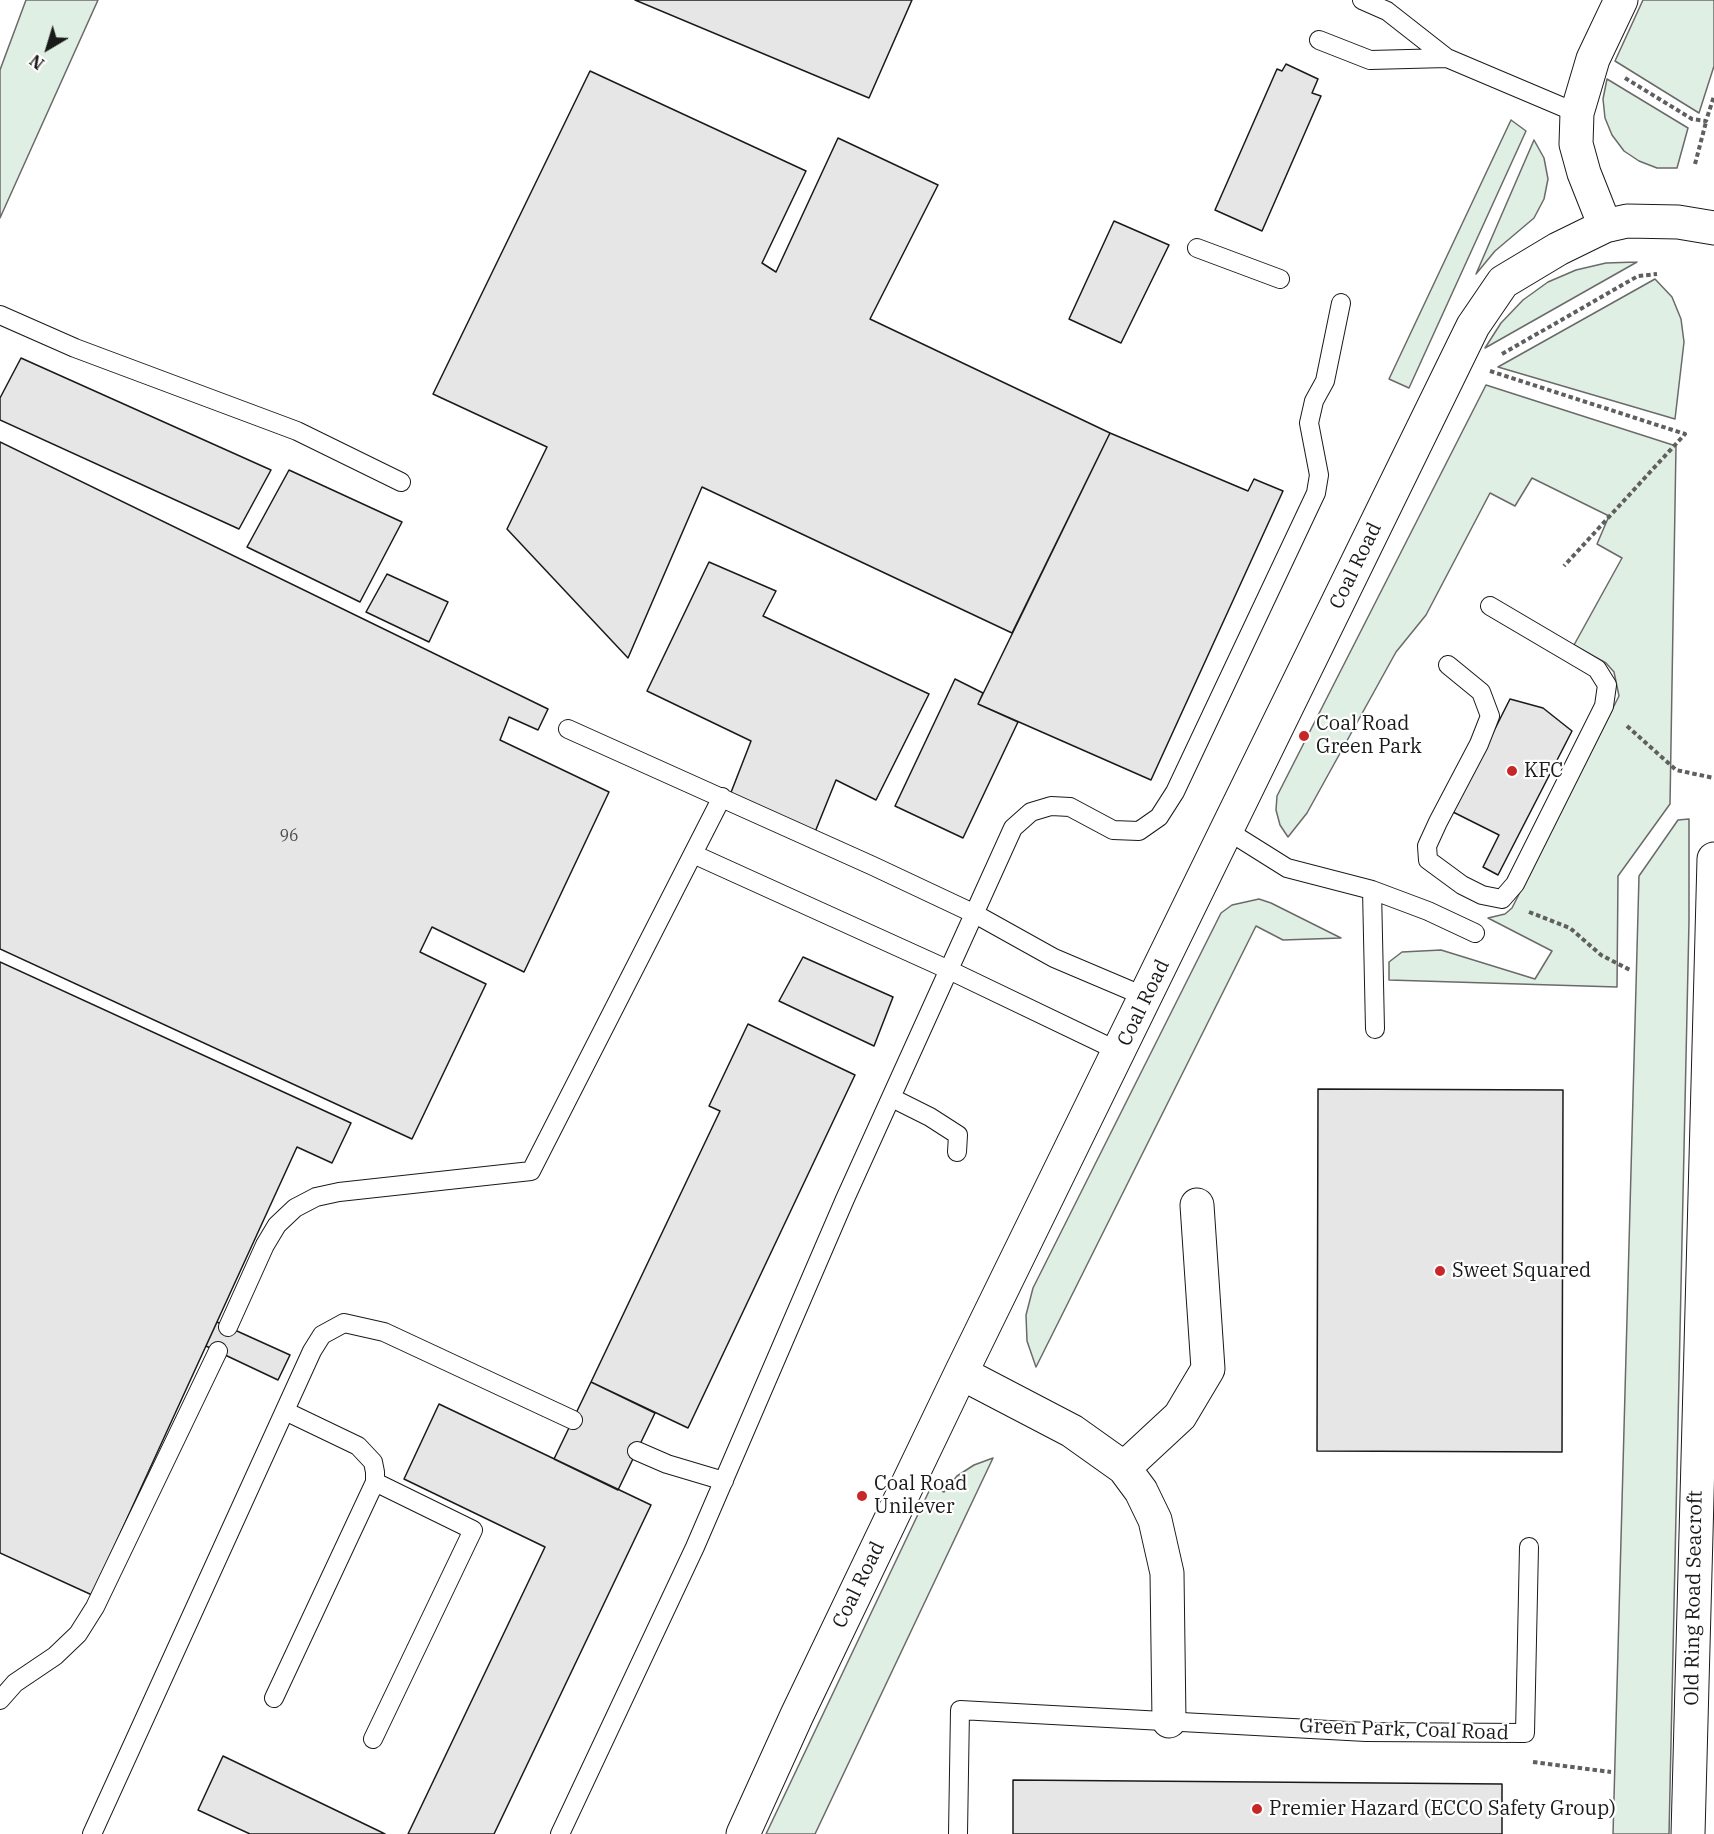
<!DOCTYPE html>
<html>
<head>
<meta charset="utf-8">
<style>
	body { margin:0 }
	#map { position:relative; width:1714px; height:1834px; overflow:hidden; background:#fff; font-family:"IBM Plex Serif",serif }
	canvas { display:block }
	.north { position:absolute; left:18px; top:18px; width:60px; height:60px; -webkit-text-stroke:4px #fff; paint-order:stroke; rotate:218deg; font-size:16px; font-weight:700; line-height:24px; text-align:center; color:#1a1a1a }
	.north::after { content:''; display:block; margin:auto; width:21px; height:27px; background:#1a1a1a; clip-path:polygon(50% 0,100% 100%,50% 72%,0 100%) }
</style>
</head>
<body>
<div id="map">
<canvas width="1714" height="1834"></canvas>
<div class="north">N</div>
</div>
<script>
const g = document.querySelector('canvas').getContext('2d');
g.lineJoin = 'round';
function fillPath(path, color) {
  g.fillStyle = color;
  g.fill(path, 'evenodd');
}
function toPath(rows) {
  const path = new Path2D();
  for (const r of rows) {
    path.moveTo(r[0], r[1]);
    for (let i = 2; i < r.length; i += 2) path.lineTo(r[i], r[i + 1]);
  }
  return path;
}
function strokePath(path, color, width, dash) {
  g.strokeStyle = color;
  g.lineWidth = width;
  g.lineCap = dash ? 'butt' : 'round';
  g.setLineDash(dash || []);
  g.stroke(path);
}
function write(font, color, halo, rows, align = 'center') {
  g.font = font + ' "IBM Plex Serif",serif';
  g.lineWidth = 4.5;
  g.setLineDash([]);
  g.textBaseline = 'middle';
  g.strokeStyle = halo;
  g.fillStyle = color;
  for (const [text, x, y, turn = 0] of rows) {
    g.save();
    g.translate(x, y);
    g.rotate((+turn || 0) * Math.PI / 180);
    g.textAlign = isNaN(turn) ? turn : align;
    if (halo) g.strokeText(text, 0, 0);
    g.fillText(text, 0, 0);
    g.restore();
  }
}
const green = toPath([
	[26,0,98,0,0,218,0,70,26,0],
	[1643,0,1714,0,1714,66,1699,113,1615,61,1643,0],
	[1607,79,1688,128,1677,168,1657,168,1639,161,1624,151,1612,135,1605,118,1603,99,1607,79],
	[1511,120,1526,131,1409,388,1389,379,1511,120],
	[1534,140,1544,158,1548,179,1544,199,1534,218,1495,251,1476,274,1534,140],
	[1637,262,1485,348,1501,323,1523,300,1548,282,1576,270,1606,263,1637,262],
	[1655,279,1672,297,1681,319,1684,342,1675,419,1498,367,1655,279],
	[1486,385,1676,446,1670,804,1618,876,1617,987,1389,980,1389,962,1402,952,1441,950,1535,979,1552,951,1488,918,1505,914,1512,908,1619,696,1614,672,1606,663,1574,645,1622,558,1597,544,1609,516,1532,478,1515,506,1490,493,1426,615,1396,652,1307,813,1288,837,1280,825,1276,810,1277,796,1486,385],
	[1689,819,1689,921,1669,1834,1613,1834,1639,876,1678,820,1689,819],
	[1259,899,1271,903,1341,938,1283,940,1256,926,1036,1367,1027,1341,1026,1315,1033,1288,1221,913,1232,905,1259,899],
	[993,1458,815,1834,766,1834,931,1487,944,1492,957,1476,974,1465,993,1458]
]);
const building = toPath([
	[635,0,912,0,869,98,635,0],
	[1286,64,1318,79,1312,93,1321,96,1262,231,1215,210,1277,69,1282,71,1286,64],
	[590,71,806,171,762,263,776,272,838,138,938,185,870,319,1110,433,1012,633,702,487,628,658,507,529,547,447,433,394,590,71],
	[1114,221,1169,245,1121,343,1069,319,1114,221],
	[21,358,271,470,239,529,0,420,0,398,21,358],
	[1110,433,1248,491,1254,479,1283,491,1151,780,978,704,1110,433],
	[0,442,548,709,538,730,509,717,500,740,609,792,524,972,432,927,420,952,486,984,412,1139,0,949,0,442],
	[289,470,402,522,360,602,247,547,289,470],
	[709,562,776,591,763,616,929,694,876,800,836,780,813,837,730,795,751,741,647,691,709,562],
	[387,574,448,602,429,642,366,612,387,574],
	[955,679,983,693,978,704,1018,722,963,838,895,806,955,679],
	[1510,699,1543,708,1572,731,1498,875,1483,867,1499,835,1453,812,1510,699],
	[803,957,893,997,874,1046,779,1001,803,957],
	[0,962,351,1123,332,1163,297,1147,92,1595,0,1553,0,962],
	[748,1024,855,1075,688,1428,591,1382,720,1111,709,1106,748,1024],
	[1318,1089,1563,1090,1562,1452,1317,1451,1318,1089],
	[217,1322,290,1355,278,1380,206,1346,217,1322],
	[591,1382,655,1413,618,1490,554,1459,591,1382],
	[439,1404,651,1505,494,1834,408,1834,545,1547,404,1479,439,1404],
	[223,1756,379,1831,385,1834,250,1834,198,1810,223,1756],
	[1013,1780,1502,1784,1502,1834,1013,1834,1013,1780]
]);
const path = toPath([
	[1625,78,1692,119,1706,121,1714,96],
	[1695,164,1706,122],
	[1502,354,1638,276,1657,274],
	[1490,371,1685,434,1564,566],
	[1627,726,1676,770,1714,778],
	[1529,912,1570,928,1601,955,1630,970],
	[1533,1762,1611,1772]
]);
const lane = toPath([
	[1362,0,1387,11,1447,58,1577,113],
	[1319,40,1370,60,1447,58],
	[1197,248,1280,279],
	[0,315,75,348,297,431,401,482],
	[1448,665,1481,692,1490,716,1479,744,1438,822,1427,846,1428,860,1462,885,1482,895,1502,899,1515,884,1604,706,1607,685,1597,669,1490,606],
	[568,729,873,866,975,914,1054,958,1146,997],
	[1228,831,1287,868,1372,890,1428,911,1475,933],
	[693,854,949,970,1120,1052],
	[1372,890,1375,1029],
	[892,1098,930,1117,958,1135,957,1152],
	[228,1327,265,1245,277,1225,295,1208,316,1197,339,1192,531,1171,722,797],
	[637,1451,667,1464,724,1481],
	[274,1698,375,1482,375,1472,373,1462,358,1446,285,1411],
	[0,1700,15,1683,55,1656,78,1634,95,1607,218,1351],
	[373,1739,473,1530,375,1482],
	[92,1834,312,1351,322,1335,344,1323,384,1332,573,1420],
	[560,1834,695,1547,845,1199,1013,828,1031,812,1051,806,1070,807,1113,830,1139,831,1159,817,1175,792,1316,493,1319,475,1309,423,1314,401,1325,381,1341,303],
	[958,1834,960,1710,1366,1732,1525,1733,1529,1547]
]);
const street = toPath([
	[1605,226,1584,173,1576,144,1577,113,1593,59,1621,0],
	[961,1373,1072,1431,1124,1468,1141,1491,1155,1520,1167,1573,1169,1721],
	[1124,1468,1180,1416,1208,1369,1197,1205],
	[743,1834,797,1715,961,1373,1473,326,1503,282,1558,249,1605,226,1627,221,1678,222,1714,228]
]);
const secondary = toPath([
	[1688,1834,1714,859]
]);
const markers = [
	[1304,736,6,"#c62828"],
	[1512,771,6,"#c62828"],
	[1440,1271,6,"#c62828"],
	[862,1496,6,"#c62828"],
	[1257,1809,6,"#c62828"]
];
const numberNames = [
	["96",289,836]
];
const streetNames = [
	["Coal Road",1356,566,-64],
	["Coal Road",1144,1003,-64],
	["Coal Road",859,1585,-64],
	["Old Ring Road Seacroft",1694,1598,-89],
	["Green Park, Coal Road",1404,1730,2]
];
const poiNames = [
	["Coal Road",1316,724],
	["Green Park",1316,747],
	["KFC",1524,771],
	["Sweet Squared",1452,1271],
	["Coal Road",874,1484],
	["Unilever",874,1507],
	["Premier Hazard (ECCO Safety Group)",1269,1809]
];
fillPath(green, '#e0efe3');
strokePath(green, '#6a6a6a', 1.5);
fillPath(building, '#e6e6e6');
strokePath(building, '#1a1a1a', 1.5);
strokePath(lane, '#1a1a1a', 20);
strokePath(street, '#1a1a1a', 35);
strokePath(secondary, '#1a1a1a', 35);
strokePath(path, '#5f5f5f', 4, [4.5, 3]);
strokePath(lane, '#fff', 18);
strokePath(street, '#fff', 33);
strokePath(secondary, '#fff', 33);
for (const [x, y, r, color] of markers) {
  const dot = new Path2D();
  dot.arc(x, y, r, 0, 2 * Math.PI);
  g.fillStyle = color;
  g.fill(dot);
  strokePath(dot, '#fff', 2);
}
write('16px', '#4d4d4d', null, numberNames);
write('20px', '#1a1a1a', '#fff', streetNames);
write('20px', '#1a1a1a', '#fff', poiNames, 'left');
</script>
</body>
</html>
